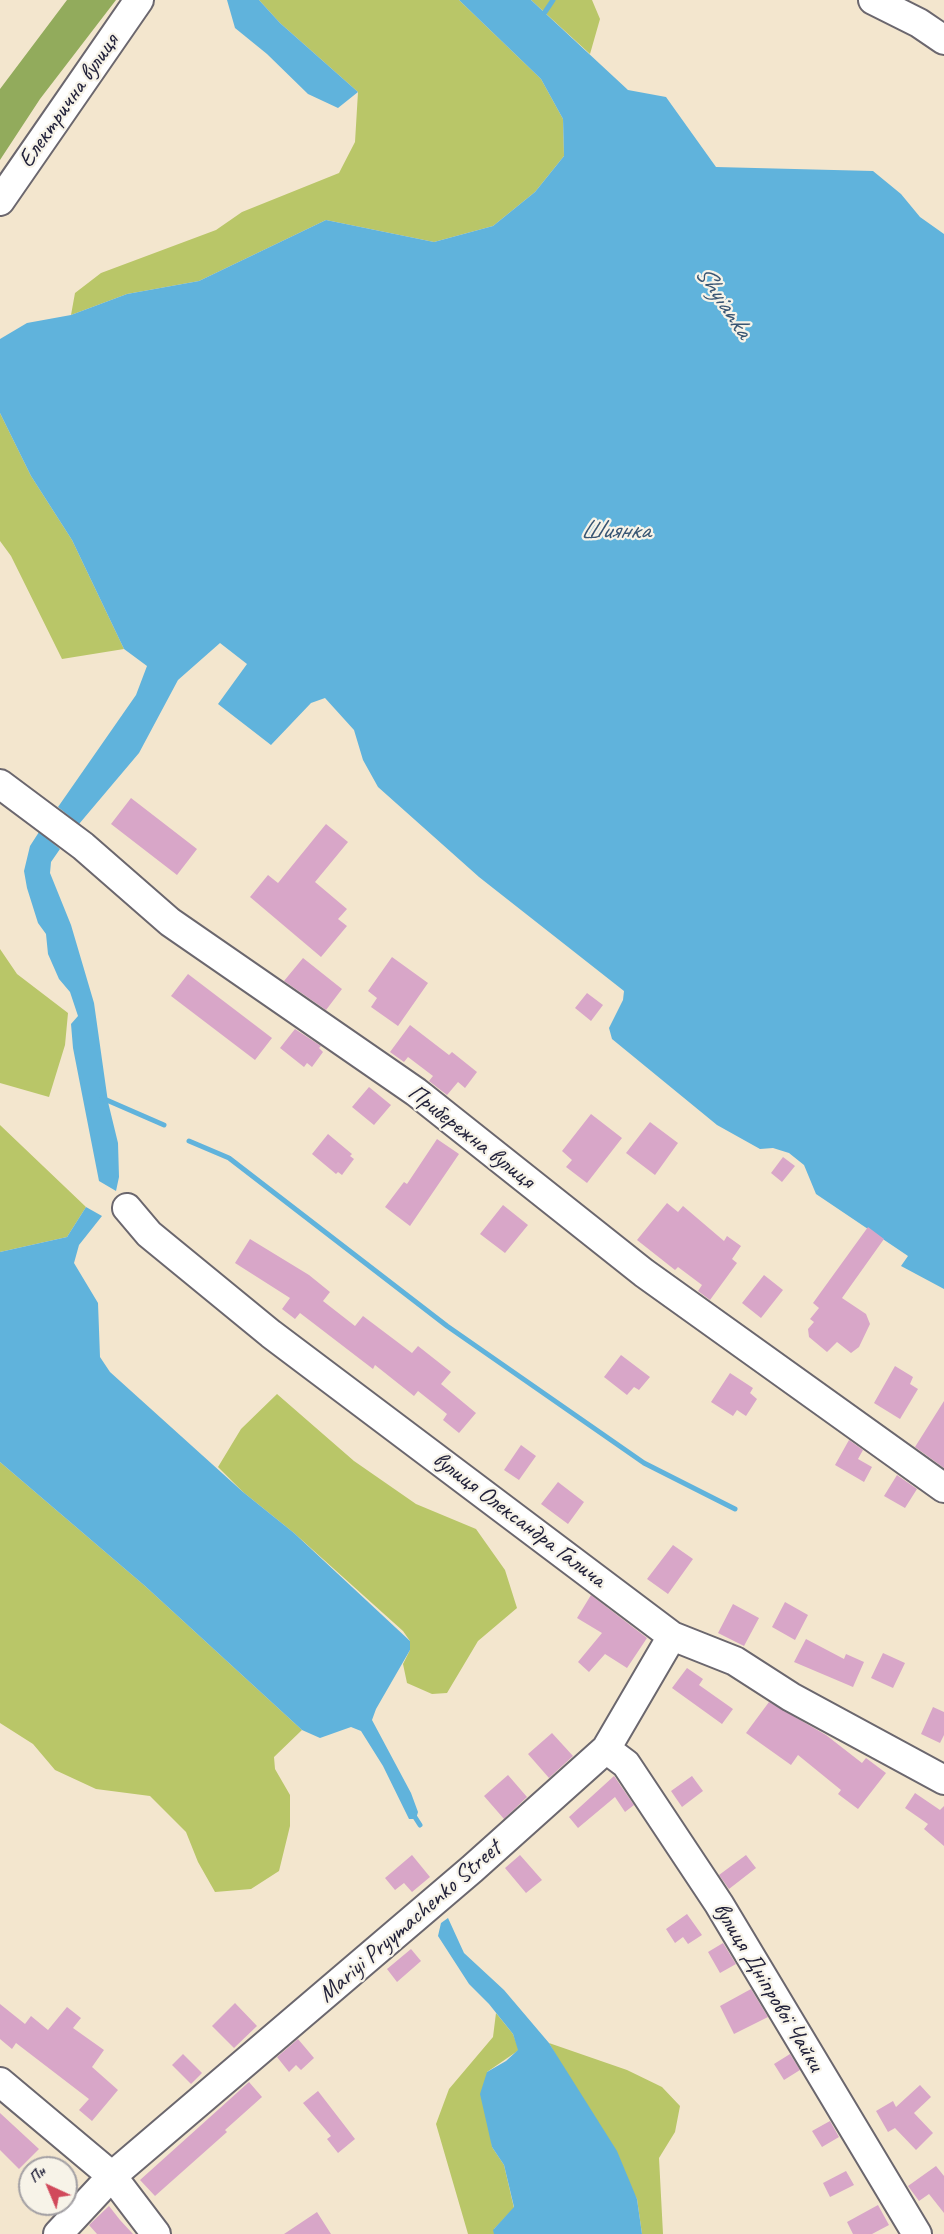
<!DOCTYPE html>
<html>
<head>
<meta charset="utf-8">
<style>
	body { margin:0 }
	#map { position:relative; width:944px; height:2234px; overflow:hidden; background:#f3e6ce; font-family:Caveat,sans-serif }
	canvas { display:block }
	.north { position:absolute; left:18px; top:2156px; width:60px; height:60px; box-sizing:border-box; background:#f7f3e8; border:2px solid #a29fa3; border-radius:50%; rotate:316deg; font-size:16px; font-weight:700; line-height:24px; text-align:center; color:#22223b }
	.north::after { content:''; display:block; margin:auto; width:21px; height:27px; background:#d1495b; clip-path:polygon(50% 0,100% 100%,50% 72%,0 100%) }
</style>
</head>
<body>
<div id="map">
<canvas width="944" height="2234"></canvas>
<div class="north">Пн</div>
</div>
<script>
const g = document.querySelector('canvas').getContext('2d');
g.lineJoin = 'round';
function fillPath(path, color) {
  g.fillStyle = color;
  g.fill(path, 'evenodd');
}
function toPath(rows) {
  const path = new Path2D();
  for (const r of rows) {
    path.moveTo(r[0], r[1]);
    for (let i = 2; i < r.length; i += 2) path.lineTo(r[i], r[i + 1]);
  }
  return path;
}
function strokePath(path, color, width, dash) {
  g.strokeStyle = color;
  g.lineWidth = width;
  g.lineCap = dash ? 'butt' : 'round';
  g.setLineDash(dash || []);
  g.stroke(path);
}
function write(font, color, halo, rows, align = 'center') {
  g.font = font + ' Caveat,sans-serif';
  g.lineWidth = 4.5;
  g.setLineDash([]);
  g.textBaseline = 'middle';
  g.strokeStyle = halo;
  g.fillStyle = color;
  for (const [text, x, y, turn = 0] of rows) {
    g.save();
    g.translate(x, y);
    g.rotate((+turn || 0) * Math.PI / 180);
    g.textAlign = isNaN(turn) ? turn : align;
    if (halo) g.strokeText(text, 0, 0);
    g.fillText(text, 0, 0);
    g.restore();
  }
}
const green = toPath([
	[259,0,459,0,541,79,563,119,564,156,535,192,493,226,434,242,326,220,199,281,127,294,71,315,75,293,101,273,216,230,242,212,339,173,355,142,358,92,280,23],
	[531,0,592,0,600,19,590,54],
	[0,413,31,476,72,540,124,649,62,659,11,556,0,541],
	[0,949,17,974,68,1013,65,1045,49,1097,0,1083],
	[0,1125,86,1207,67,1237,0,1252],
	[277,1394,354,1461,416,1504,476,1529,505,1570,517,1608,478,1641,447,1693,432,1694,407,1683,403,1664,410,1650,410,1641,403,1631,294,1533,243,1492,218,1467,241,1429],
	[0,1462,145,1586,302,1730,274,1757,275,1769,290,1795,290,1826,279,1871,251,1889,215,1892,198,1862,186,1832,150,1796,96,1789,55,1770,33,1744,0,1723],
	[496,2013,513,2034,519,2050,487,2072,492,2147,504,2165,514,2208,494,2229,494,2234,468,2234,436,2124,449,2089,493,2037],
	[549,2043,627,2070,662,2087,680,2106,675,2132,659,2158,663,2234,642,2234,637,2199]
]);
const forest = toPath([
	[67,0,116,0,40,99,0,160,0,89]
]);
const water = toPath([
	[227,0,259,0,280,23,358,92,338,108,308,94,267,54,235,28],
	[459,0,531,0,628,90,666,97,716,167,873,171,901,194,920,217,944,234,944,1289,901,1266,908,1256,816,1194,804,1165,789,1153,773,1148,760,1149,717,1125,612,1039,609,1028,623,1000,624,991,479,877,378,787,363,760,354,730,325,698,311,703,271,745,218,704,247,664,220,643,178,680,139,753,79,824,58,807,136,695,147,666,124,649,72,540,31,476,0,413,0,339,27,323,71,315,127,294,199,281,326,220,434,242,493,226,535,192,564,156,563,119,541,79],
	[39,832,60,849,51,862,50,873,71,925,94,1003,108,1102,118,1143,119,1177,116,1191,99,1181,73,1048,71,1024,78,1016,70,992,59,979,48,954,46,934,38,923,27,888,24,871,30,846],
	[86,1207,102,1216,79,1245,74,1263,98,1303,100,1357,110,1372,243,1492,294,1533,410,1641,410,1650,376,1709,372,1720,411,1793,418,1812,416,1819,409,1819,383,1766,361,1731,351,1727,320,1738,302,1730,145,1586,0,1462,0,1252,67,1237],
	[448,1918,464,1953,504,1990,549,2043,617,2151,637,2199,642,2234,494,2234,493,2230,514,2207,504,2165,492,2147,480,2094,487,2072,506,2061,518,2050,513,2034,489,2004,469,1984,438,1936,441,1923]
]);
const stream = toPath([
	[545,12,553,0],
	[102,1098,164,1125],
	[189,1141,229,1158,447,1326,644,1463,735,1509],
	[413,1814,420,1825]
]);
const building = toPath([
	[131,798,197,849,177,875,111,824],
	[326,824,348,842,315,882,347,909,338,919,347,926,321,957,250,897,268,875,278,883],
	[392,957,428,983,398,1026,371,1007,377,998,368,991],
	[303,958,342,989,326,1010,284,981],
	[188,974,272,1038,255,1060,171,996],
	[587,993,603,1005,591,1021,575,1008],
	[410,1025,449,1055,452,1052,477,1072,465,1088,458,1082,447,1095,429,1081,433,1076,408,1057,404,1062,390,1052],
	[295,1029,321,1046,319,1048,323,1052,312,1067,307,1063,304,1067,280,1048],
	[369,1087,391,1105,374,1125,352,1107],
	[591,1114,622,1138,587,1183,566,1167,572,1160,562,1151],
	[650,1122,678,1143,655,1175,626,1153],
	[328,1134,352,1154,350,1156,354,1159,342,1175,338,1172,336,1174,312,1154],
	[437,1139,459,1154,410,1226,385,1207,404,1182,407,1184],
	[783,1157,795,1166,782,1182,771,1173],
	[667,1203,678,1212,683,1206,724,1241,727,1236,741,1246,732,1259,737,1263,710,1300,698,1291,702,1285,678,1267,675,1270,637,1240],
	[503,1205,528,1225,505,1253,480,1234],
	[868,1227,884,1239,842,1298,866,1314,870,1324,859,1347,851,1353,837,1342,827,1352,809,1337,808,1329,814,1322,810,1319,819,1308,813,1303],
	[250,1239,309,1275,330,1292,323,1301,355,1326,363,1316,412,1353,418,1346,451,1372,441,1384,476,1413,459,1433,443,1420,447,1414,418,1391,414,1396,375,1365,373,1369,300,1313,295,1319,282,1309,290,1298,235,1263],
	[764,1275,783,1290,761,1318,742,1303],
	[621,1355,650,1377,639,1390,634,1387,627,1395,604,1377],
	[895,1366,913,1377,910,1384,918,1389,900,1419,874,1403],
	[730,1373,753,1388,750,1393,757,1399,746,1416,737,1410,733,1416,711,1402],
	[944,1401,944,1468,915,1447],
	[849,1440,863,1450,858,1459,872,1467,864,1482,835,1465],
	[521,1445,536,1456,519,1480,504,1470],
	[897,1475,917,1489,905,1508,884,1496],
	[558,1482,584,1502,568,1524,541,1504],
	[673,1545,693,1559,668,1594,647,1579],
	[591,1595,647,1638,627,1668,605,1654,589,1672,578,1662,602,1633,577,1618],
	[785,1602,808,1615,795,1640,772,1627],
	[733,1604,759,1618,744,1646,718,1633],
	[806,1639,844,1659,846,1654,864,1662,853,1687,794,1662],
	[883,1653,905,1663,893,1688,871,1678],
	[687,1668,703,1679,699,1685,733,1709,722,1724,672,1688],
	[769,1702,826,1735,862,1763,866,1758,886,1773,858,1809,838,1794,841,1790,798,1755,791,1765,746,1733],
	[933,1707,944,1712,944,1735,940,1743,921,1734],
	[552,1733,573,1756,549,1778,528,1754],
	[508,1775,527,1797,504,1819,484,1796],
	[614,1776,634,1805,625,1812,615,1797,578,1828,569,1817],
	[692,1776,703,1791,682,1807,671,1791],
	[915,1793,940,1810,944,1806,944,1846,924,1829,928,1824,905,1808],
	[412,1855,430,1877,412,1892,404,1883,395,1890,385,1878],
	[520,1855,542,1880,526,1893,505,1868],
	[746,1855,756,1868,729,1889,719,1875],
	[687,1914,702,1935,688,1944,683,1937,675,1943,666,1929],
	[723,1943,736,1964,720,1973,708,1952],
	[411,1949,421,1961,397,1982,387,1969],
	[751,1989,768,2017,734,2034,720,2006],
	[235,2003,257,2026,234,2048,212,2026],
	[0,2004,25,2024,31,2016,48,2030,67,2007,81,2018,73,2028,104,2050,92,2067,118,2090,92,2121,79,2110,89,2099,16,2043,12,2049,0,2039],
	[298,2039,314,2058,301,2070,296,2065,289,2072,277,2057],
	[183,2054,202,2073,191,2084,172,2065],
	[790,2054,800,2070,784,2080,774,2064],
	[249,2082,262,2097,225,2130,227,2132,155,2196,140,2180],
	[920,2085,931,2097,914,2113,933,2133,916,2150,895,2128,888,2132,876,2111,893,2101,896,2107],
	[318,2091,355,2139,338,2153,327,2139,331,2136,303,2103],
	[0,2113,39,2149,19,2169,0,2150],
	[830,2121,839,2137,822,2147,812,2131],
	[936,2166,944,2176,944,2213,929,2194,919,2201,908,2186],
	[846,2171,854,2185,830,2197,823,2183],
	[878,2205,889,2225,872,2234,853,2234,847,2222],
	[109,2206,120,2220,133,2234,97,2234,89,2225],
	[317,2212,331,2234,284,2234]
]);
const minor = toPath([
	[873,0,919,23,944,40],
	[0,201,139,0],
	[0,784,83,846,170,922,416,1092,644,1273,944,1488],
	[127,1208,149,1234,271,1334,672,1636,735,1661,791,1697,944,1780],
	[606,1749,626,1764,719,1904,917,2234],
	[0,2082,112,2176,156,2234],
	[58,2234,112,2176,472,1869,606,1749,672,1636]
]);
const streetNames = [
	["Електрична вулиця",69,101,-55],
	["Прибережна вулиця",471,1137,38],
	["вулиця Олександра Галича",519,1520,37],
	["Mariyi Pryymachenko Street",410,1922,-41],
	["вулиця Дніпрової Чайки",768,1987,59]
];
const waterNames = [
	["Shyianka",723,302,56],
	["Шиянка",615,531]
];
fillPath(green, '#b9c668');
fillPath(forest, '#92ab5c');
fillPath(water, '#60b3dc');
strokePath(stream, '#60b3dc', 5);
fillPath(building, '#d8a6c8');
strokePath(minor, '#6b676e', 32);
strokePath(minor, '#fff', 28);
write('24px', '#22223b', '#f7f3e8', streetNames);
write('italic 26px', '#385573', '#f7f3e8', waterNames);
</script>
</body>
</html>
